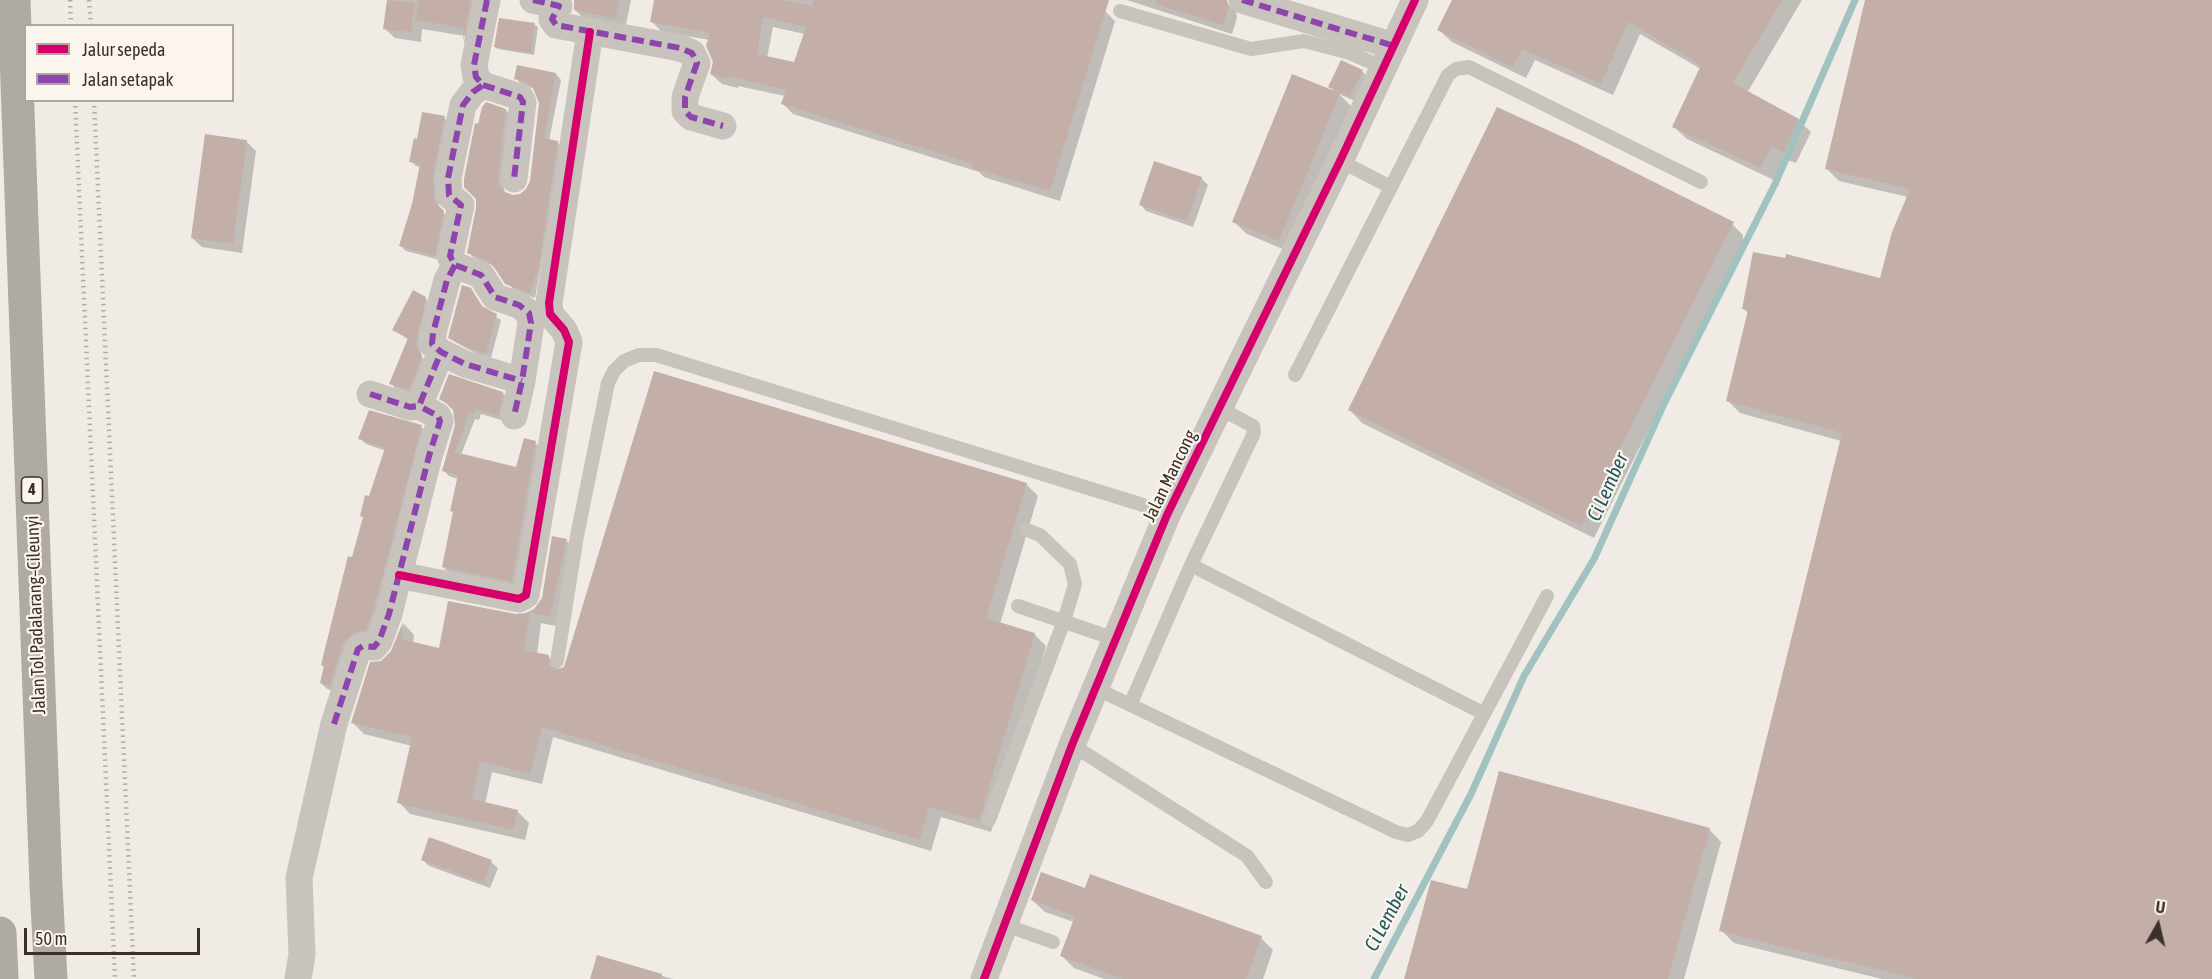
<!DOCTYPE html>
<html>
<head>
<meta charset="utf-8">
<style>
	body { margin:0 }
	#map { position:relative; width:2212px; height:979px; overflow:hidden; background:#f0ebe5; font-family:"Asap Condensed",sans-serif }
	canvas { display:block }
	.legend { position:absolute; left:24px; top:24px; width:210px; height:78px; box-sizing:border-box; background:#fbf5ee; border:2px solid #aea6a0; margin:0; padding:8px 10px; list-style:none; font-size:18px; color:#3b302b }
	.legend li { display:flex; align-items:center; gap:12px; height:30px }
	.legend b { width:30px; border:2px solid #aea6a0 }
	.north { position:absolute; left:2128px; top:895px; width:60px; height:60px; -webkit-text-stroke:4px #fbf5ee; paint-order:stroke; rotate:8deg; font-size:16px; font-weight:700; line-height:24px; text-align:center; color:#3b302b }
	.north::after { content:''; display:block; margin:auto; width:21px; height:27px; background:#3b302b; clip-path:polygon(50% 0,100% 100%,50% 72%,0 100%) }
	.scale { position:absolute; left:24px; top:928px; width:176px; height:27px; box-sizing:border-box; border:3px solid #3b302b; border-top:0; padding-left:8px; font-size:18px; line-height:21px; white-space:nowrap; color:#3b302b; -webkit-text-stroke:4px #fbf5ee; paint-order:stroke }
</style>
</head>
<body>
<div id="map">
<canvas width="2212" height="979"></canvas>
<ul class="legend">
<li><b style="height:8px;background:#d6006c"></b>Jalur sepeda</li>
<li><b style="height:8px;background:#8e44ad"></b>Jalan setapak</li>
</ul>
<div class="north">U</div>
<div class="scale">50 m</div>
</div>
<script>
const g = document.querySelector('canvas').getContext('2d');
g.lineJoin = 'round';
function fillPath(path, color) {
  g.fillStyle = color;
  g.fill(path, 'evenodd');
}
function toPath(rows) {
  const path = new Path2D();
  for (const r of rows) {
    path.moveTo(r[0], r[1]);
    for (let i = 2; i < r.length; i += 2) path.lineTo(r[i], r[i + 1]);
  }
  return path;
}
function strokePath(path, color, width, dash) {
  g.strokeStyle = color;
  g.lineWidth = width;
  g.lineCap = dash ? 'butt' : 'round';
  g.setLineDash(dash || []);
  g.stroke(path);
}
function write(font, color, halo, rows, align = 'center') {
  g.font = font + ' "Asap Condensed",sans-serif';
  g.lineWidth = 4.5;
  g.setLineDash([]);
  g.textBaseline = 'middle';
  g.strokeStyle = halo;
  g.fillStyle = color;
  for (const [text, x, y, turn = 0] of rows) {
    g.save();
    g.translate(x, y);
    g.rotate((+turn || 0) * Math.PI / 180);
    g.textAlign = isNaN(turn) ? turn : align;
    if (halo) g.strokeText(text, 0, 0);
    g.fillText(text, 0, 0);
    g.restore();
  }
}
const shadow = toPath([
	[390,0,485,0,472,50,464,42,465,36,422,29,421,42,395,38,384,28],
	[575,0,631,0,625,29,586,20,575,10],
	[656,0,1071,0,1105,11,1115,21,1060,201,984,177,979,172,793,114,783,104,785,96,738,86,738,88,722,84,711,74,714,61,710,40,662,32,652,22],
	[773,27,805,34,795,64,767,58],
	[1127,0,1222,0,1236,11,1237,18,1232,34],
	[1454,0,1802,0,1747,93,1798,120,1811,132,1796,163,1784,159,1774,180,1687,139,1674,127,1701,69,1640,34,1613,95,1535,60,1526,78,1452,42,1439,30],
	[1866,0,2212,0,2212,979,1882,979,1734,943,1721,930,1841,441,1740,413,1727,400,1749,314,1743,308,1881,280,1908,197,1839,181,1826,168],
	[535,25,538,27,534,55,498,49,495,47],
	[1362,71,1368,77,1357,102,1339,94,1352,107,1292,253,1247,234,1234,222,1337,94,1330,86],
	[556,74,561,80,549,141,557,142,562,148,535,298,513,289,494,266,474,258,468,252,478,208,480,125,506,110,511,116,503,184,505,193,513,196,520,195,527,190,531,182,540,103,535,89,521,84,516,78],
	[444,118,449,123,437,181,439,208,448,218,440,260,406,251,401,246,413,204,421,167,416,166,411,161],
	[247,142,256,151,242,253,202,247,192,238],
	[1201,178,1208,185,1193,227,1146,211,1140,204],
	[1730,222,1743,235,1743,242,1594,538,1362,423,1350,410],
	[470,289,484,309,501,320,491,358,477,354,455,342,450,337],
	[425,298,430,303,420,348,422,357,426,362,413,394,395,388,391,383,409,340,394,330],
	[503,393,509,399,505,421,481,414,479,420,475,419,461,455,517,469,535,443,542,449,518,587,449,573,443,567,454,513,451,510,458,479,449,476,443,470,457,425,454,409,441,398],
	[421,427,427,432,379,615,335,691,327,689,321,683,325,668,322,665,364,518,362,516,370,498,386,451,366,444,360,438],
	[1026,484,1038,496,1000,624,1034,634,1046,646,991,832,941,817,931,851,553,737,542,784,492,772,485,804,517,811,529,823,525,840,410,814,399,802,412,746,364,734,353,723,381,663,392,652,404,624,414,635,413,644,440,650,516,616,527,614,535,610,543,598,567,541,578,553,561,627,541,623,537,654,548,656,560,670],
	[1709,829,1721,842,1684,979,1406,979,1468,891],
	[422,859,491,862,498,868,490,888,429,866],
	[1032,900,1261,938,1273,950,1263,979,1104,979,1074,968,1062,956,1074,922,1045,912],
	[598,957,673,979,592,979]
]);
const stream = toPath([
	[1374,979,1471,794,1524,676,1594,559,1663,406,1775,184,1855,0]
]);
const building = toPath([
	[387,0,415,3,411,32,383,29],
	[419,0,471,0,463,42,464,28,415,20],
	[574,0,619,0,615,19,574,10],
	[654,0,782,0,812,6,814,0,1109,0,1050,191,972,168,973,164,781,104,786,90,728,76,728,79,710,74,713,62,706,46,710,33,650,22],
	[763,17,806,27,794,62,757,54],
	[1157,0,1227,0,1229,7,1223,25,1156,4],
	[1452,0,1782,0,1733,83,1799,119,1784,152,1771,147,1761,168,1672,127,1701,65,1628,22,1601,84,1522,49,1513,67,1437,30],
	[1865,0,2212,0,2212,979,1917,979,1719,931,1842,433,1726,401,1748,310,1742,309,1753,252,1785,258,1786,254,1880,278,1892,232,1910,189,1825,169],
	[499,18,535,23,531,53,494,47],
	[1341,60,1363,70,1350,97,1328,87],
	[517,65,556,73,544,138,558,141,539,266,530,293,505,284,494,267,487,261,467,253,476,208,476,199,464,187,464,179,475,123,478,124,482,107,486,102,506,109,498,177,500,186,505,192,513,195,520,194,526,189,530,181,539,103,533,88,525,82,514,79],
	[1292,74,1340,93,1279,241,1232,222],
	[1497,107,1576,143,1734,222,1581,526,1348,410],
	[422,112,445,116,433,175,435,202,444,211,435,256,399,246,412,204,420,164,409,162,414,138,417,139],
	[205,134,247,140,233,244,191,238],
	[1154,161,1202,177,1187,221,1139,205],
	[462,285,471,288,482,306,497,314,486,354,471,349,448,338],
	[413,290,426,297,416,343,418,350,422,356,409,390,389,384,408,338,392,330],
	[654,371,1027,483,986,618,1035,633,979,821,929,807,920,840,542,727,530,774,480,761,472,799,518,810,513,830,397,803,412,737,351,723,370,662,381,661,391,651,403,622,401,639,439,648,448,601,516,614,526,613,534,609,542,598,552,536,567,539,550,617,530,612,524,650,549,655,549,665,555,670,564,667],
	[449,374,503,392,499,416,475,409,473,415,469,414,455,452,516,467,524,438,536,441,512,582,442,567,453,512,450,511,458,475,442,471,455,425,453,410,446,403,439,399],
	[369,410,422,425,374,609,366,630,355,632,343,643,330,686,320,683,324,666,321,665,348,556,352,557,363,517,360,516,365,495,369,496,385,448,358,439],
	[1499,771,1710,828,1668,979,1404,979,1431,880,1467,889],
	[429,837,492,860,484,883,421,860],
	[1041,872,1085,888,1090,874,1262,936,1246,979,1123,979,1060,956,1075,916,1031,900],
	[597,955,662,974,661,979,590,979]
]);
const lane = toPath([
	[1120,11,1251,49,1304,41,1350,53,1384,68],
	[1391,187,1448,75,1456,69,1469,67,1701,182],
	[1295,375,1391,187,1340,161],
	[1191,565,1483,713],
	[1018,606,1115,639],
	[557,661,577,536,608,383,614,371,624,361,639,355,656,355,1140,504,1167,515],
	[1095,688,1396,832,1408,835,1418,831,1427,821,1547,596],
	[1130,705,1191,565,1254,433,1253,426,1219,408],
	[1072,745,1247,856,1266,882],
	[989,820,1064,621,1075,584,1070,564,1040,535,1027,530],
	[1005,925,1053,942]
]);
const street = toPath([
	[487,0,474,65,476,77,483,85,473,92,463,105,448,178,449,195,461,205,450,256,455,265,481,275,495,297,519,305,529,313,531,323,522,381,514,416],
	[533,0,559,6,552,19,556,25,680,48,692,53,697,63,685,97,685,111,691,117,723,126],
	[1242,0,1394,46],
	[483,85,520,97,523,102,514,179],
	[455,265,447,280,433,333,432,344,441,352,465,364,522,381],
	[370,394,410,407,419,406,441,352],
	[399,575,519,599,526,595,569,342,564,330,550,314,549,303,590,32],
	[298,979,302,954,299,878,334,724,358,649,363,646,374,647,379,641,389,614,429,456,440,421,438,416,419,406],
	[984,979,1072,745,1167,515,1340,161,1415,0]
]);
const highway = toPath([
	[14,0,46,886,51,979],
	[0,933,2,979]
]);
const rail = toPath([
	[70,0,71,26],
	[89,0,91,26],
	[75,100,115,979],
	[94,100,134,979]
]);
const quiet = toPath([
	[487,0,474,65,476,77,483,85,473,92,463,105,448,178,449,195,461,205,450,256,455,265,481,275,495,297,519,305,529,313,531,323,522,381,514,416],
	[533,0,559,6,552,19,556,25,680,48,692,53,697,63,685,97,685,111,691,117,723,126],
	[1242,0,1394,46],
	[483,85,520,97,523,102,514,179],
	[455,265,447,280,433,333,432,344,441,352,465,364,522,381],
	[370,394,410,407,419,406,441,352],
	[334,724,358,649,363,646,374,647,379,641,389,614,429,456,440,421,438,416,419,406]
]);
const cycleway = toPath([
	[399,575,519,599,526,595,569,342,564,330,550,314,549,303,590,32],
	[984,979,1072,745,1167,515,1340,161,1415,0]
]);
const shields = [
	[32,490,21]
];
const shieldNames = [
	["4",32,490]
];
const streetNames = [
	["Jalan Mancong",1170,476,-64],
	["Jalan Tol Padalarang–Cileunyi",36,615,-92]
];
const waterNames = [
	["Ci Lember",1608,487,-66],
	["Ci Lember",1387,918,-62]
];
fillPath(shadow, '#0003');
strokePath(stream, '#a1c2c1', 7);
fillPath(building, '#c3afa7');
strokePath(lane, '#c9c3be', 14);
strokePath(street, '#c9c3be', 27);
strokePath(highway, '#afaaa4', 33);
strokePath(rail, '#b1aca8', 4.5, [1.5, 4.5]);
strokePath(quiet, '#8e44ad', 6, [12, 6]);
strokePath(cycleway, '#d6006c', 8);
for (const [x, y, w] of shields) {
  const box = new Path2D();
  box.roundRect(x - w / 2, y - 13, w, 26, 4.5);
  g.fillStyle = '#fbf5ee';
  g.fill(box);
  strokePath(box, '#3b302b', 1.5);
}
write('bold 16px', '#3b302b', null, shieldNames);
write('18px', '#3b302b', '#fbf5ee', streetNames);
write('italic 20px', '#1f5a5e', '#fbf5ee', waterNames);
</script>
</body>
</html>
